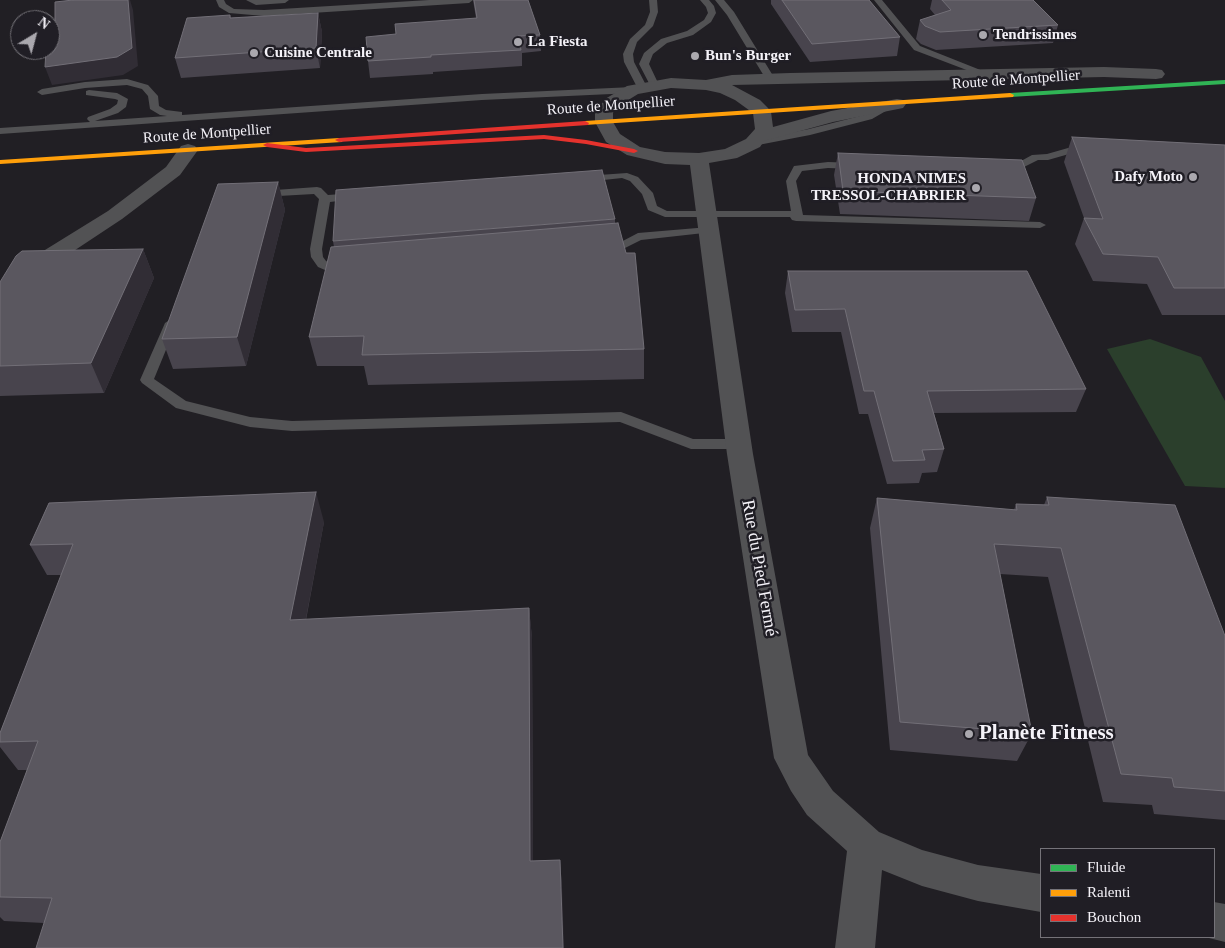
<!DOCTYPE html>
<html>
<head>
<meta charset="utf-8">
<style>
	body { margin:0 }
	#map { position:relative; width:1225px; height:948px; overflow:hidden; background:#211f24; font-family:"Times New Roman",serif }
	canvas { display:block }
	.legend { position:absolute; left:1040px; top:848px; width:175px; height:90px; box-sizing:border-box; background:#201e25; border:1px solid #757379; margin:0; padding:6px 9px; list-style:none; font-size:15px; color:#f4f2f8 }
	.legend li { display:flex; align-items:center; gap:10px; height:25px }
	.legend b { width:25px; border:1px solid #757379 }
	.north { position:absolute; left:10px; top:10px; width:50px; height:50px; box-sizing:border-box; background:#201e25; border:1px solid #757379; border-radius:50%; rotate:37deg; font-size:14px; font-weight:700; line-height:20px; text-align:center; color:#f4f2f8 }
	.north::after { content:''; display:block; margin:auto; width:18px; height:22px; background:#aaa8ae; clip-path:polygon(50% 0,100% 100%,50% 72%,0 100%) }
</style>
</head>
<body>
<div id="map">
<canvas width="1225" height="948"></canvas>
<ul class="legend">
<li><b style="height:6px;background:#30b455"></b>Fluide</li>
<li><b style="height:6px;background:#ff9f0a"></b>Ralenti</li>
<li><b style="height:6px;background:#e5322d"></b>Bouchon</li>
</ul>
<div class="north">N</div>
</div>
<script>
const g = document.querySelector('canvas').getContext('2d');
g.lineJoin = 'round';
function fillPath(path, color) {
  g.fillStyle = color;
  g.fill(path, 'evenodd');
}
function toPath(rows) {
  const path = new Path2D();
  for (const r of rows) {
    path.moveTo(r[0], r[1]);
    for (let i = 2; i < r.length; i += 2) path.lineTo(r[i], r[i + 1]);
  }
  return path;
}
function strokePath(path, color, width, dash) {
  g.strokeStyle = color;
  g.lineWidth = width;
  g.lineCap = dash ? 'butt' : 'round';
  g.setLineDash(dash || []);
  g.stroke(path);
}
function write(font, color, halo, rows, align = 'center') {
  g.font = font + ' "Times New Roman",serif';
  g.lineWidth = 5;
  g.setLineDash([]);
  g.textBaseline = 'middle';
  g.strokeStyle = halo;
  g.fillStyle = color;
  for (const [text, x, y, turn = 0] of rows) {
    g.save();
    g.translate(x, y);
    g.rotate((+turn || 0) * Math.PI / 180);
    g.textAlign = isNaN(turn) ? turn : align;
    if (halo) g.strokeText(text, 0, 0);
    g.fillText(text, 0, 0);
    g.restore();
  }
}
const green = toPath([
	[1150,339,1201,357,1225,401,1225,488,1185,486,1107,349]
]);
const lane = toPath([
	[216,0,224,0,226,4,234,9,264,10,429,0,473,0,469,3,264,16,229,13,219,7,216,0],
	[246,0,289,0,285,3,256,5,246,0],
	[649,0,657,0,658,12,653,26,637,42,633,54,634,62,647,87,642,90,637,87,624,62,623,54,630,39,645,25,650,12,649,0],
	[700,0,709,0,714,6,716,13,711,22,693,35,667,43,653,54,649,64,659,85,657,87,651,87,639,64,644,53,661,39,687,31,704,20,708,13,706,7,700,0],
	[715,0,724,0,734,12,775,79,773,81,767,81,727,15,715,0],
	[874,0,882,0,920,46,993,75,988,78,985,77,914,50,874,0],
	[127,79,148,85,158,96,159,106,166,110,182,112,182,115,482,94,633,87,638,90,633,93,482,100,0,134,0,128,90,122,87,119,88,117,110,109,117,104,118,100,115,99,86,95,86,91,89,90,117,93,128,99,126,107,118,113,95,121,167,116,160,115,150,109,148,96,142,89,127,85,85,88,42,95,37,92,42,89,85,82,127,79],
	[887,103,892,106,891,108,872,119,810,135,753,146,748,143,753,140,809,129,864,115,887,103],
	[1068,148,1086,149,1091,152,1086,155,1069,154,1048,160,1038,160,1014,172,1006,172,1001,169,1002,167,1012,166,1032,155,1047,154,1068,148],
	[828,162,855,163,860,166,855,169,828,168,802,171,796,181,803,215,1040,222,1046,225,1040,228,796,221,792,220,790,217,665,217,648,210,642,194,630,181,622,178,585,182,580,179,585,176,627,173,638,177,653,193,657,206,667,211,791,211,786,181,794,166,828,162],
	[317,187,321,188,328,195,355,193,361,196,355,199,330,202,322,249,323,257,326,261,338,266,349,267,351,270,349,273,332,273,318,267,311,257,310,249,319,199,314,194,261,197,255,194,261,191,317,187],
	[709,227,713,228,715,230,713,232,641,240,621,250,604,251,598,247,604,243,619,243,638,233,709,227],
	[171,319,177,323,154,379,186,401,250,417,292,421,621,412,693,439,739,439,744,440,746,444,744,448,739,449,691,449,620,422,292,431,250,427,176,408,142,383,140,380,165,323,171,319]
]);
const street = toPath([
	[1104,67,1156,69,1162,70,1165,74,1162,78,1156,79,1104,77,732,85,760,100,768,108,771,112,773,127,831,111,897,99,903,100,906,104,903,108,833,122,764,141,760,147,737,158,709,163,753,454,808,755,833,791,879,832,922,850,978,865,1041,874,1041,912,978,901,922,886,882,870,875,948,835,948,847,851,807,815,791,791,774,758,727,454,690,165,665,164,627,155,606,142,595,122,595,113,605,99,627,86,671,78,706,80,732,75,790,73,1104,67],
	[671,88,706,90,720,93,735,100,753,113,755,129,746,139,725,149,699,153,665,152,640,147,620,134,613,122,613,113,617,107,638,94,671,88],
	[188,144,195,146,198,150,180,175,122,219,48,268,14,294,8,304,0,306,0,283,32,258,108,211,166,167,181,146,188,144],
	[1214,902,1225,904,1225,942,1205,937,1214,937,1214,902]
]);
const fast = toPath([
	[1225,80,1225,84,1010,97,1006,95,1010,93,1225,80]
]);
const slow = toPath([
	[1010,93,1014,95,1013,97,585,125,581,123,585,121,1010,93],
	[339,138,343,140,342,142,0,164,0,160,339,138]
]);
const jam = toPath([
	[585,121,589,123,588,125,339,142,335,140,339,138,585,121],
	[544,135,586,140,634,149,638,151,634,153,586,144,544,139,306,152,267,147,263,145,267,143,306,148,544,135]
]);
const wall = toPath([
	[473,0,528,0,540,35,541,51,522,53,522,66,433,72,433,74,370,78,368,61,396,34,476,18],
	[771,0,869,0,900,37,897,56,810,62,771,4],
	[932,0,1033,0,1058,25,1053,43,936,50,921,44,916,39,920,20,935,15,930,9],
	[318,13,322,32,320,68,181,78,175,58,230,15,231,18],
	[1072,137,1225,145,1225,315,1162,315,1147,284,1093,281,1075,244,1084,218,1064,162],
	[838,153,1036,198,1029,221,840,214,834,175],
	[278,182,285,210,246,366,173,369,162,339],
	[615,219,615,224,644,349,644,379,368,385,364,366,317,366,309,337,334,247,333,241],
	[143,249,154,278,104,393,0,396,0,282],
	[788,271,1086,389,1076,412,934,413,944,449,937,472,922,473,919,483,887,484,868,414,859,414,841,332,792,332,785,293],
	[1047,497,1225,636,1225,820,1154,814,1152,805,1103,802,1048,577,1000,574,1032,733,1017,761,890,750,870,528,877,498,1014,510,1016,504,1044,505],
	[324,522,306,620,529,608,532,638,533,861,560,860,562,887,44,923,4,921,0,917,0,842,27,770,18,770,0,747,0,733,61,575,47,575,30,545]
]);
const shadedWall = toPath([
	[128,0,130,0,133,10,138,66,123,75,52,85,45,67],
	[318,13,322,32,320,68,316,48],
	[278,182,285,210,246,366,237,337],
	[143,249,154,278,104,393,91,363],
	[316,492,324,522,300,650,290,620],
	[529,608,532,638,533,887,530,861],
	[560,860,562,887,564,948,563,948]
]);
const building = toPath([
	[73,0,128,0,132,48,117,57,45,67,46,50,50,50,50,31,55,31,55,2,73,0],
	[474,0,528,0,540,35,518,36,521,50,431,55,431,57,368,61,366,37,396,34,395,24,477,18,474,0],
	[782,0,869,0,900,37,812,44,782,0],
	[942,0,1033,0,1058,25,940,32,925,26,920,20,951,10,942,0],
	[318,13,316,48,175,58,187,18,230,15,230,18,318,13],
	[1072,137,1225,145,1225,288,1174,288,1158,257,1103,254,1084,218,1103,219,1072,137],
	[838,153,1022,160,1036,198,843,191,838,153],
	[602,170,615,219,333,241,336,190,602,170],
	[278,182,237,337,162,339,218,184,278,182],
	[618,223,626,253,635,253,644,349,362,355,364,336,309,337,331,247,618,223],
	[143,249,91,363,0,366,0,282,16,256,22,251,143,249],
	[788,271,1027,271,1086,389,927,391,944,449,922,450,925,460,893,461,874,391,864,391,845,309,795,310,788,271],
	[316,492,290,620,529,608,530,861,560,860,563,948,36,948,52,898,0,897,0,842,38,741,0,742,0,733,73,544,30,545,49,503,316,492],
	[1047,497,1175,505,1225,636,1225,791,1174,787,1172,778,1121,774,1061,548,994,544,1032,733,900,722,877,498,1017,510,1016,504,1049,505,1047,497]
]);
const markers = [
	[983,35,5,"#aaa8ae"],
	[518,42,5,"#aaa8ae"],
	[254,53,5,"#aaa8ae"],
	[695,56,5,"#aaa8ae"],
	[1193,177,5,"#aaa8ae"],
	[976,188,5,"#aaa8ae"],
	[969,734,5,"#aaa8ae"]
];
const farPoinames = [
	["Tendrissimes",993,35],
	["La Fiesta",528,42],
	["Cuisine Centrale",264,53],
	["Bun's Burger",705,56],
	["Dafy Moto",1183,177,"right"],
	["HONDA NIMES",966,179,"right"],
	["TRESSOL-CHABRIER",966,196,"right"]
];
const farStreetnames = [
	["Route de Montpellier",1016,80,-4],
	["Route de Montpellier",611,106,-4],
	["Route de Montpellier",207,134,-4]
];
const streetNames = [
	["Rue du Pied Fermé",759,568,80]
];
const nearPoinames = [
	["Planète Fitness",979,734]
];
fillPath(green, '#2b3f2c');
fillPath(lane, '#525254');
fillPath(street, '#525254');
fillPath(fast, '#30b455');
fillPath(slow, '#ff9f0a');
fillPath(jam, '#e5322d');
fillPath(wall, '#48444d');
fillPath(shadedWall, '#312d35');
fillPath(building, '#5a575f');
strokePath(building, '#726f77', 1);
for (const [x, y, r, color] of markers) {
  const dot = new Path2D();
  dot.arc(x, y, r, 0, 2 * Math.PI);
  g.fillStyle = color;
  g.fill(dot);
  strokePath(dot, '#201e25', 2);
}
write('bold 15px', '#f4f2f8', '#201e25', farPoinames, 'left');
write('15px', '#f4f2f8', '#201e25', farStreetnames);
write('18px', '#f4f2f8', '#201e25', streetNames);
write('bold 21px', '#f4f2f8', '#201e25', nearPoinames, 'left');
</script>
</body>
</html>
